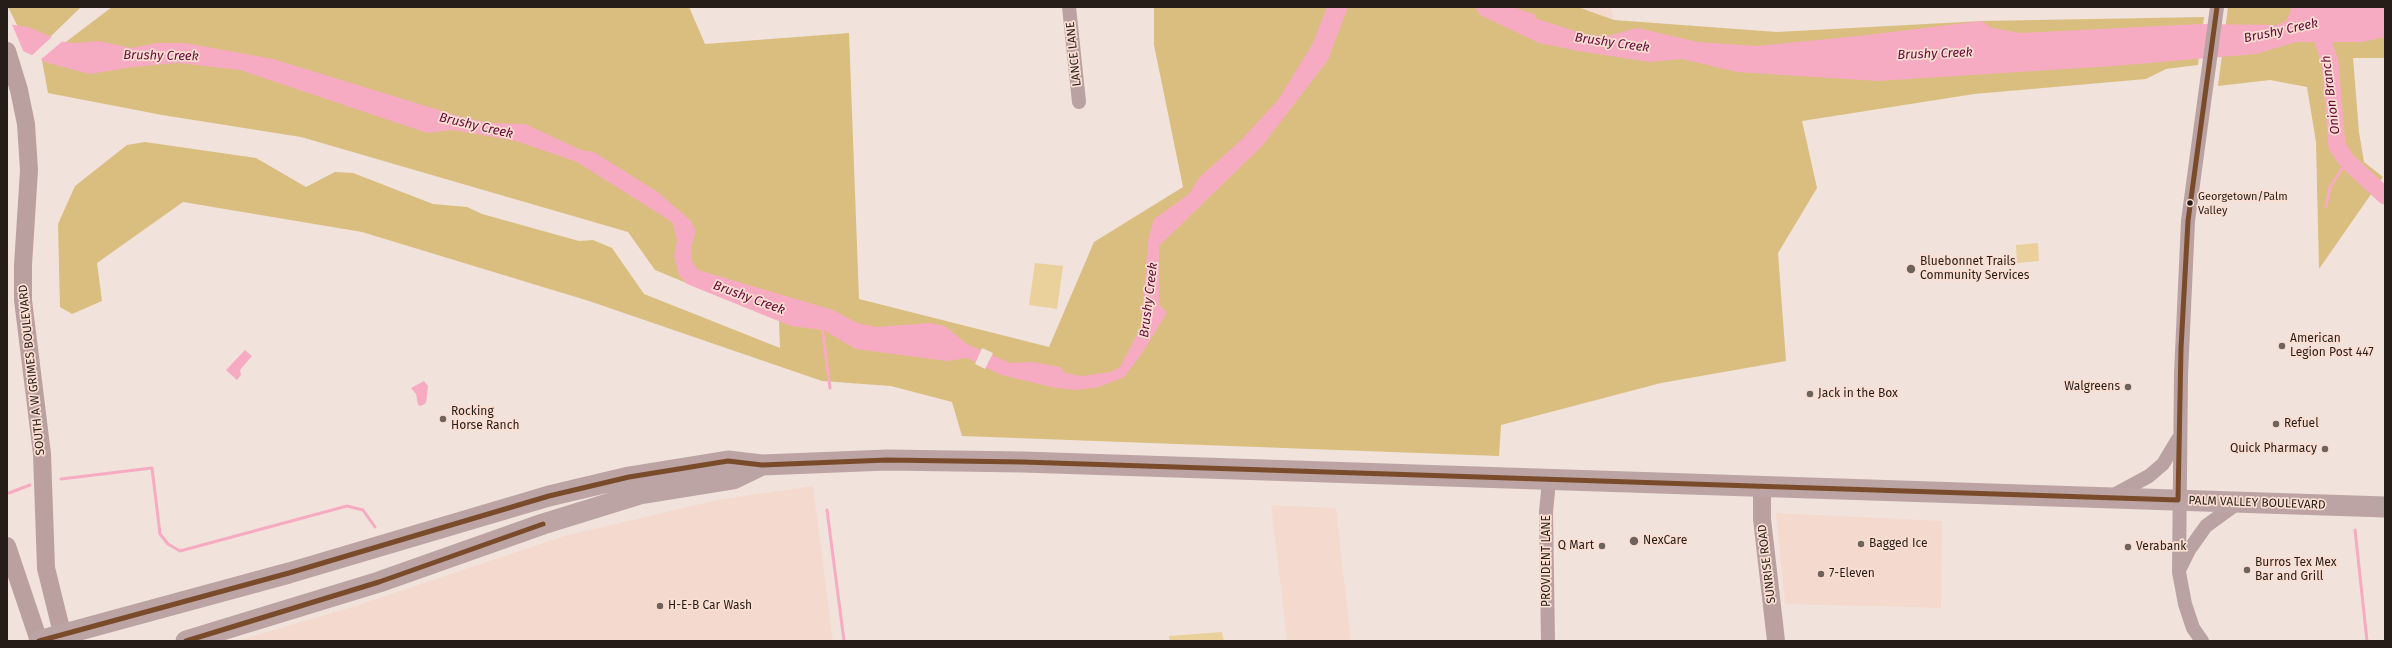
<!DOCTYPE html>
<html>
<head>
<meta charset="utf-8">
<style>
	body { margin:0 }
	#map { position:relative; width:2392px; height:648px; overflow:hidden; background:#f1e2db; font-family:"Fira Sans",sans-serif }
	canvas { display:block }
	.frame { position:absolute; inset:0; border:8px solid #271d18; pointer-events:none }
</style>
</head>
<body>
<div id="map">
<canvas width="2392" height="648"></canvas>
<div class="frame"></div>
</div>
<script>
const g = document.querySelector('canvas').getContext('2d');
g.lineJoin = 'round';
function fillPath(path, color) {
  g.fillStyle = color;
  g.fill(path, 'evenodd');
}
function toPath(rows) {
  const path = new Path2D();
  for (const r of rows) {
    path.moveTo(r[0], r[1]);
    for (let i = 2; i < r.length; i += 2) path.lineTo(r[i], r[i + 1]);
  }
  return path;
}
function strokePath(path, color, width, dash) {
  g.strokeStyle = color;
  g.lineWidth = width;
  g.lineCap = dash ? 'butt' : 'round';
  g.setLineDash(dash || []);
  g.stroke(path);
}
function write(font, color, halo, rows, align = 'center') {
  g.font = font + ' "Fira Sans",sans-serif';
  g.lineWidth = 3.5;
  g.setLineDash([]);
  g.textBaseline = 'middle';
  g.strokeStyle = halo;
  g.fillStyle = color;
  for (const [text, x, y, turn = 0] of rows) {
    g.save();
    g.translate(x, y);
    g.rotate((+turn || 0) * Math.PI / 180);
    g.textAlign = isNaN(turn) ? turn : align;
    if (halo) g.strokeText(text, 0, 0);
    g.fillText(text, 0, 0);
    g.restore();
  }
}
const built = toPath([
	[1578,7,1611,7,1614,20],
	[813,486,833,641,237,641,355,606,564,536,722,499],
	[1271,505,1336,508,1351,641,1287,641],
	[1776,513,1942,521,1941,608,1785,604]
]);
const green = toPath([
	[2038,243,2039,261,2017,263,2016,245],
	[1035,263,1063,266,1057,309,1029,305],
	[1222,632,1224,641,1170,641,1169,636]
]);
const forest = toPath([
	[8,7,81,7,48,39,18,27],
	[112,7,689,7,705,44,849,33,859,299,1049,347,1094,242,1183,187,1154,45,1154,7,1578,7,1614,20,1777,32,1982,21,2204,17,2198,65,2166,69,2146,79,1974,94,1802,121,1817,188,1778,253,1786,361,1661,383,1501,425,1499,456,962,436,952,402,891,386,822,381,589,301,362,232,183,202,97,263,102,301,72,314,60,307,58,224,75,186,127,145,145,142,256,158,306,187,335,172,353,173,433,204,467,207,482,214,579,241,593,240,612,248,644,294,780,348,779,321,655,270,628,232,301,137,162,115,48,93,42,60],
	[2228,7,2385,7,2385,58,2353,58,2359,132,2364,162,2383,177,2319,269,2316,142,2307,87,2270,80,2218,86]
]);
const water = toPath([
	[1327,7,1348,7,1328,60,1263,145,1159,246,1159,304,1167,313,1141,355,1124,377,1099,387,1077,390,1056,388,1001,375,967,358,947,361,856,349,823,330,791,326,687,284,679,275,674,256,677,240,672,222,577,162,516,141,453,130,427,133,240,70,178,63,133,67,90,74,48,63,15,47,7,24,28,27,64,42,76,43,98,41,131,48,157,43,185,43,273,59,458,116,490,123,525,124,581,150,594,152,659,193,691,221,696,231,691,248,692,261,698,270,833,310,857,323,876,327,929,323,945,326,967,344,1010,363,1032,362,1060,367,1065,373,1082,376,1111,372,1120,367,1141,327,1148,240,1154,219,1189,194,1199,178,1242,139,1278,100,1313,43],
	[1475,7,1513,7,1534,14,1537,19,1588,35,1607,36,1637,28,1698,42,1757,46,1867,35,1982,21,1992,28,2021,33,2200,24,2278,25,2287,20,2292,7,2385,7,2385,37,2362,42,2296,42,2256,54,2113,66,1877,81,1737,72,1682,59,1650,62,1578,51,1539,43,1480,15],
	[245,350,252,356,240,370,241,375,237,380,226,370],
	[424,381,428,386,426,403,421,406,418,405,416,394,411,388]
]);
const pier = toPath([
	[7,22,11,22,24,53,7,47],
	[54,35,64,40,39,61,30,57],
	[982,348,993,353,985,369,975,364]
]);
const stream = toPath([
	[2326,207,2330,187,2347,161],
	[822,326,830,388],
	[61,479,152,468,160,534,168,544,180,551,347,506,363,510,375,527],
	[9,493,30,485],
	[827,510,844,641],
	[2355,530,2367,641]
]);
const river = toPath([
	[2317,23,2330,62,2337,146,2347,161,2385,196]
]);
const minor = toPath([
	[1069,7,1079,102],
	[2112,496,2149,476,2163,464,2178,439],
	[2180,568,2189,550,2206,526,2239,502],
	[1548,641,1546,512,1549,481],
	[2202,641,2193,628,2185,604,2179,572,2181,374,2188,221,2217,7]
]);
const major = toPath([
	[7,51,19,90,26,124,29,170,23,265,23,300,42,454,46,568,64,641],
	[1762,488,1762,519,1776,641],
	[7,546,39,641]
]);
const highway = toPath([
	[39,641,289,573,549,496,629,477,728,461,762,465,887,460,1023,462,2385,507],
	[186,641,379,582,543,524,640,494,733,479,762,465]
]);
const bus1 = toPath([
	[39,641,289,573,549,496,629,477,728,461,762,465,887,460,1023,462,2178,500,2181,348,2188,221,2217,7],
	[186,641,379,582,543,524]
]);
const markers = [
	[2190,203,3.5,"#271d18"],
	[1911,269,5,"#6e625c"],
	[2282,346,4,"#6e625c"],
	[2128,387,4,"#6e625c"],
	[1810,394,4,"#6e625c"],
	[443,419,4,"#6e625c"],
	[2276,424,4,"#6e625c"],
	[2325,449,4,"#6e625c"],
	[1634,541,5,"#6e625c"],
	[1861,544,4,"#6e625c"],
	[1602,546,4,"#6e625c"],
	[2128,547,4,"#6e625c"],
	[2247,570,4,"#6e625c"],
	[1821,574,4,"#6e625c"],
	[660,606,4,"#6e625c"]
];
const busNames = [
	["Georgetown/Palm",2198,197],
	["Valley",2198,211]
];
const streetNames = [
	["LANCE LANE",1074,54,-96],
	["SOUTH A W GRIMES BOULEVARD",32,370,-96],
	["PALM VALLEY BOULEVARD",2257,503,2],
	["PROVIDENT LANE",1547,561,-90],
	["SUNRISE ROAD",1767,564,-97]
];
const poiNames = [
	["Bluebonnet Trails",1920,262],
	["Community Services",1920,276],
	["American",2290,339],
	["Legion Post 447",2290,353],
	["Walgreens",2120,387,"right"],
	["Jack in the Box",1818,394],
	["Rocking",451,412],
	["Horse Ranch",451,426],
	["Refuel",2284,424],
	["Quick Pharmacy",2317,449,"right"],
	["NexCare",1643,541],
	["Bagged Ice",1869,544],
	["Q Mart",1594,546,"right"],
	["Verabank",2136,547],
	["Burros Tex Mex",2255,563],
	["Bar and Grill",2255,577],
	["7-Eleven",1829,574],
	["H-E-B Car Wash",668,606]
];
const waterNames = [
	["Brushy Creek",2281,31,-12],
	["Brushy Creek",1612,43,8],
	["Brushy Creek",1935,54,-2],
	["Brushy Creek",161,56,1],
	["Onion Branch",2331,95,-97],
	["Brushy Creek",476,126,13],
	["Brushy Creek",749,298,20],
	["Brushy Creek",1149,300,-83]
];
fillPath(built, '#f4dace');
fillPath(green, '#ead09a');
fillPath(forest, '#d9be7f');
fillPath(water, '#f7abc2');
fillPath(pier, '#f1e2db');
strokePath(stream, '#f7abc2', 3);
strokePath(river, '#f7abc2', 17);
strokePath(minor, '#b9a2a1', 14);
strokePath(major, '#baa19f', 18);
strokePath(highway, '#bba4a3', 21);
strokePath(bus1, '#7a4b2a', 5);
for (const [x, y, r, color] of markers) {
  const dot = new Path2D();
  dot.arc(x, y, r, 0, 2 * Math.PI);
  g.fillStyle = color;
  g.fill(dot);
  strokePath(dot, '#faded2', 1.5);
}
write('11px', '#271d18', '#faded2', busNames, 'left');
write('12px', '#271d18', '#faded2', streetNames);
write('12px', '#271d18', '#faded2', poiNames, 'left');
write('italic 13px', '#660a38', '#faded2', waterNames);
</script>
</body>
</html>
